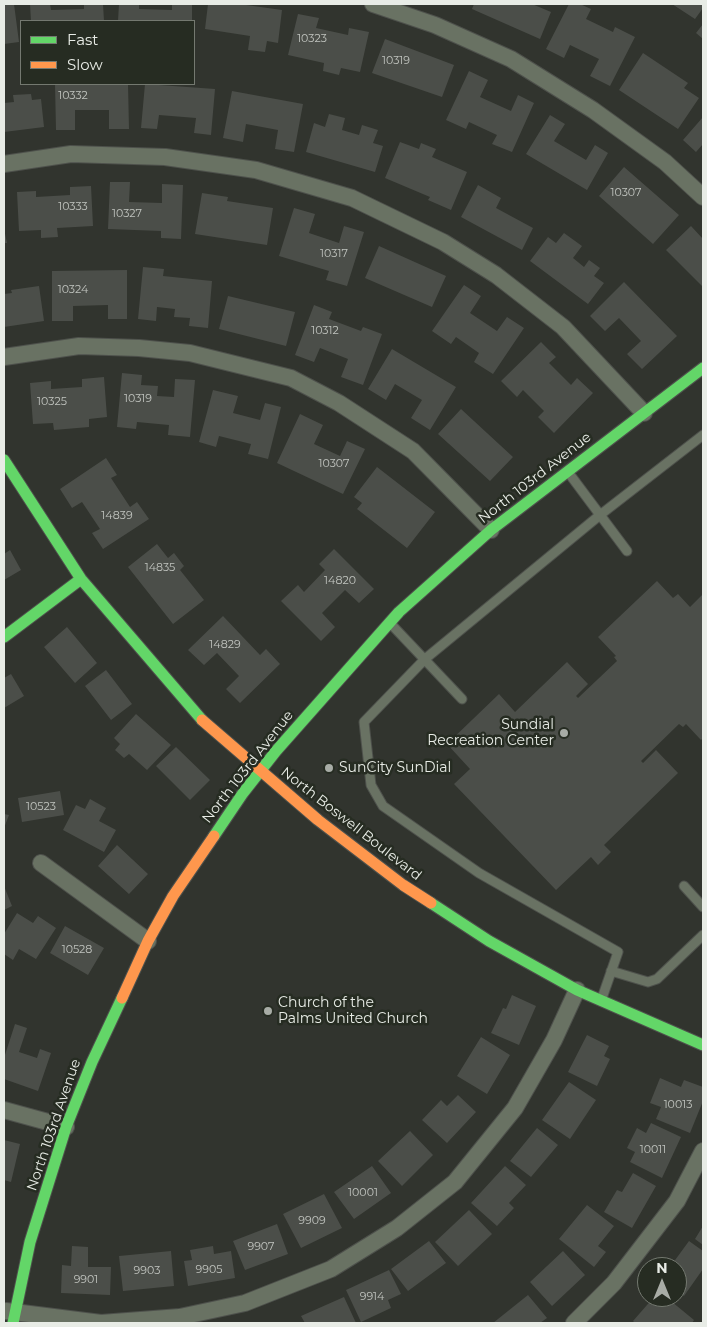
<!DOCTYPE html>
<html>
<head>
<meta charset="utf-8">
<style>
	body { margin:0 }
	#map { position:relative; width:707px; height:1327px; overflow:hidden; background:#31342e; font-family:Montserrat,sans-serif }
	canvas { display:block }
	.frame { position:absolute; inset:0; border:5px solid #e8ece6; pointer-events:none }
	.legend { position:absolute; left:20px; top:20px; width:175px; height:65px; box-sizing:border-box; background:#262c22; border:1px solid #747970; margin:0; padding:6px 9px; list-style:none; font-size:15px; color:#e8ece6 }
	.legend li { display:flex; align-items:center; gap:10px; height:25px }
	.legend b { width:25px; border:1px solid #747970 }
	.north { position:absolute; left:637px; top:1257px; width:50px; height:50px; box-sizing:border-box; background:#262c22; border:1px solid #747970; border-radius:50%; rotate:0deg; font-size:14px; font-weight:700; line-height:20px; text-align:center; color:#e8ece6 }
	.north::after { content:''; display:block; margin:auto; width:18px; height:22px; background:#a8aca6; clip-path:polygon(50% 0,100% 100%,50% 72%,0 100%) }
</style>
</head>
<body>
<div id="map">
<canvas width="707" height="1327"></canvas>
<div class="frame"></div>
<ul class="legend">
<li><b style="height:6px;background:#63d668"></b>Fast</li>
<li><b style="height:6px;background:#ff974d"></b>Slow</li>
</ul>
<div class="north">N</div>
</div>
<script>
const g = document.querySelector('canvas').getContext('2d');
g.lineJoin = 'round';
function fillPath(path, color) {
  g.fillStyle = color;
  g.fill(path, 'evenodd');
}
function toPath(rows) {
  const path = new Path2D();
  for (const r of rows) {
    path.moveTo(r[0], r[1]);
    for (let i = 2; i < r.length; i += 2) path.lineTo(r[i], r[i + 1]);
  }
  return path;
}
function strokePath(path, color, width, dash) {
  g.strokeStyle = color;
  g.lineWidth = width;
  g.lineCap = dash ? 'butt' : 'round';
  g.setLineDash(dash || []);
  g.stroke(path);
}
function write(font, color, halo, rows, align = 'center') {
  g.font = font + ' Montserrat,sans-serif';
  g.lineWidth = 5;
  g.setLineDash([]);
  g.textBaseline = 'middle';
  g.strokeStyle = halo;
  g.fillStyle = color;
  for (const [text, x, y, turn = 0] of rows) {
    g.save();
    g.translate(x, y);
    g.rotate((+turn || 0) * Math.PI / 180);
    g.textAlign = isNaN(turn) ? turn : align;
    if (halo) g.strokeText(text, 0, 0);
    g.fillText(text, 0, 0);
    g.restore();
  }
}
const building = toPath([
	[4,4,14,4,19,42,4,44],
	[30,4,50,4,51,10,84,9,84,4,103,4,104,21,31,21],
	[119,4,139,4,139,9,172,10,172,4,192,4,192,21,118,21],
	[208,4,239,4,282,10,278,43,267,41,265,52,248,50,250,36,205,29],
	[474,4,532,4,551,12,540,39,472,9],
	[569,4,580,4,591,9,586,19,613,32,615,27,635,37,610,86,590,76,599,59,570,45,564,58,546,49],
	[672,4,703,4,703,8,695,19],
	[298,14,319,18,316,28,348,35,349,28,369,32,360,72,341,68,339,75,323,71,324,63,288,55],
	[703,24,703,39,696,33],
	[385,39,454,65,442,97,372,73],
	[643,53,688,83,684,88,699,98,678,129,619,90],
	[469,71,488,80,480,97,511,111,518,95,534,103,512,152,492,144,497,135,469,122,466,129,446,120],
	[55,84,128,84,129,129,109,129,109,110,75,110,75,130,56,130],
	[145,84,215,89,211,135,194,133,196,118,159,115,157,129,141,128],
	[232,91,303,104,294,152,275,149,278,130,246,124,243,142,223,138],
	[31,94,32,100,41,99,44,127,4,132,4,103,14,102,13,95],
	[329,114,345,118,342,130,359,135,362,125,378,130,373,143,383,146,375,172,306,152,314,123,325,127],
	[550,115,565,124,554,141,586,160,595,145,608,153,587,190,526,154],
	[703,117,703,144,696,152,683,140],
	[400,142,419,149,421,143,436,149,432,157,467,172,451,210,428,200,430,197,385,178],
	[624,167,679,215,653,244,599,196],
	[110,182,130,182,129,202,162,203,162,184,183,185,181,239,161,238,161,231,108,229],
	[478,185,501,198,496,208,533,228,522,250,461,217],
	[91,186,93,226,57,228,58,237,41,238,41,230,19,231,17,192,36,191,36,197,70,195,70,187],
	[202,193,228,197,227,201,273,208,267,245,195,234],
	[294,208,315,214,309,233,339,243,344,226,364,232,347,286,326,280,329,271,279,256],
	[691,226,703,239,703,287,666,250],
	[4,229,7,243,4,243],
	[564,233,582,246,573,258,584,267,589,260,600,268,594,276,604,283,588,304,530,261,548,237,556,243],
	[379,246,446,276,432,307,365,278],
	[143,267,164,269,163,276,212,281,208,328,189,326,190,318,174,317,175,309,157,307,156,321,138,319],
	[127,270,127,319,108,319,108,305,73,306,73,321,52,321,52,271],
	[624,282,677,336,642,369,627,354,641,341,619,318,605,331,590,316],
	[464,285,481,296,470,313,497,331,507,317,524,328,493,374,474,362,479,353,456,337,451,344,432,331],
	[39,286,44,321,4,327,4,294,12,293,11,290],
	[228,296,295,312,286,346,219,329],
	[314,305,332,312,329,319,361,331,363,327,382,334,363,385,341,377,348,359,320,348,314,362,295,355],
	[541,342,556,357,549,363,571,385,577,378,593,393,554,433,538,417,544,411,523,390,517,397,501,381],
	[392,349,456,387,430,430,411,418,422,400,395,384,386,400,368,389],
	[122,373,142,375,141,385,158,386,157,396,174,397,175,379,195,380,190,437,168,435,169,425,137,422,136,429,117,427],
	[104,377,107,417,89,419,89,427,54,430,53,423,33,424,30,383,51,381,51,389,82,387,82,379],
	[213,390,238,396,233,413,260,420,265,403,281,407,268,459,248,454,251,444,219,436,216,447,199,442],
	[461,409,513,457,490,481,438,434],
	[300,414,323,425,314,444,340,456,347,441,365,449,343,494,277,463],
	[106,458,117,475,111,478,130,507,137,502,149,519,103,549,92,533,100,529,82,502,72,508,60,489],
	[377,467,435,512,407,548,357,509,362,503,354,497],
	[157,544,168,558,174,553,184,566,180,570,204,600,173,624,128,567],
	[334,549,374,589,359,603,345,590,322,613,335,627,321,641,281,601,298,585,304,592,325,570,319,564],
	[10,550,21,570,4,580,4,554],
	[657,581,673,598,678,594,690,607,703,594,703,738,701,740,686,724,683,727,679,724,641,761,643,763,656,750,678,773,604,845,611,852,598,865,591,857,556,890,454,784,470,769,447,744,499,694,515,712,567,662,588,684,576,696,578,698,617,661,614,657,616,656,598,637],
	[223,616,260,655,266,649,280,664,240,703,226,689,239,676,217,653,204,665,188,650],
	[67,627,97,663,75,683,44,647],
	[106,670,132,704,111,720,85,686],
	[11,674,24,696,4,708,4,678],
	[136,714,171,745,147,770,129,754,124,758,115,750,120,744,114,738],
	[176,747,210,780,190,800,156,766],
	[60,791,64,815,22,822,18,798],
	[90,799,106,808,99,821,116,830,104,852,63,830,76,805,85,809],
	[4,814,9,815,4,828],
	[117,845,148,874,129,894,98,866],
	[4,886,12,906,4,910],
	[17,913,33,923,38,916,56,928,36,959,19,949,13,960,4,954,4,934],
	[65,926,104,948,88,975,50,953],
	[512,995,536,1006,519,1045,491,1033,503,1008,506,1009],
	[15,1024,27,1028,19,1052,37,1058,40,1049,51,1053,38,1091,4,1079,4,1058],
	[587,1035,609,1046,604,1056,610,1059,597,1086,568,1072],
	[481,1037,510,1055,487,1094,457,1076],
	[660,1078,681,1087,684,1080,703,1087,703,1101,690,1133,656,1119,661,1107,650,1103],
	[569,1082,596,1100,570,1139,542,1120],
	[458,1095,476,1112,447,1143,422,1120,441,1100,447,1106],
	[651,1123,681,1137,662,1178,630,1162,635,1152,627,1148,637,1128,646,1133],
	[537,1128,558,1145,531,1177,510,1161],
	[410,1131,433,1155,402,1186,378,1161],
	[4,1140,20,1144,11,1182,4,1180],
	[372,1166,391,1193,354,1219,334,1192],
	[505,1166,526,1185,509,1203,514,1208,497,1226,471,1203],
	[633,1173,656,1186,632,1228,604,1212,617,1190,622,1192],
	[324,1194,342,1228,301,1248,283,1214],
	[587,1205,614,1226,598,1246,606,1252,594,1267,559,1239],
	[469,1210,492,1234,458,1266,435,1242],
	[277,1224,288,1254,245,1270,233,1241],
	[703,1226,703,1245,695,1239],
	[429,1241,446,1263,408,1291,391,1269],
	[689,1241,703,1251,703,1269,684,1296,677,1291,677,1267,670,1267],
	[72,1246,88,1247,88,1267,111,1267,110,1295,61,1293,62,1265,71,1266],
	[213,1246,214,1254,231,1251,235,1278,188,1286,184,1261,192,1260,190,1250],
	[171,1251,174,1286,123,1291,119,1256],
	[563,1251,585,1275,552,1306,530,1282],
	[389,1270,401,1294,388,1300,391,1308,361,1322,346,1290],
	[528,1295,547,1318,540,1323,493,1323],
	[344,1297,356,1323,305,1323,301,1316],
	[654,1297,666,1297,694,1320,692,1323,635,1323,633,1321]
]);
const lane = toPath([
	[568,472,627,551],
	[390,623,462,699],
	[684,886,703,907],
	[611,971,648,982,657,979,703,935],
	[601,1001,618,952,479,873,383,806,371,785,364,722,425,659,600,515,703,435]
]);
const street = toPath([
	[373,4,435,25,511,59,593,110,665,162,703,197],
	[4,164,71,154,165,157,256,170,352,198,443,242,496,275,563,327,644,413],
	[4,357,79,346,139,348,190,353,291,378,339,403,413,451,491,530],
	[41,863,148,941],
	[4,1110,66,1127],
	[6,1311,101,1323,180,1317,245,1303,331,1269,397,1228,455,1182,515,1108,554,1040,577,990],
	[574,1323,614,1283,677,1201,703,1151]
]);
const fast = toPath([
	[4,460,81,579,202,720],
	[4,637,81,579],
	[214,836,243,793,276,751,399,612,491,530,703,368],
	[431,903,489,941,577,990,703,1045],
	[13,1323,30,1242,66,1127,92,1062,122,998]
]);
const slow = toPath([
	[202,720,318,820,403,885,431,903],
	[122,998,148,941,173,896,214,836]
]);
const markers = [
	[564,733,5,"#a8aca6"],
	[329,768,5,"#a8aca6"],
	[268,1011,5,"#a8aca6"]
];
const numberNames = [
	["10323",312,39],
	["10319",396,61],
	["10332",73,96],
	["10307",626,193],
	["10333",73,207],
	["10327",127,214],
	["10317",334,254],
	["10324",73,290],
	["10312",325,331],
	["10319",138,399],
	["10325",52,402],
	["10307",334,464],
	["14839",117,516],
	["14835",160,568],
	["14820",340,581],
	["14829",225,645],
	["10523",41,807],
	["10528",77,950],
	["10013",678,1105],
	["10011",653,1150],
	["10001",363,1193],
	["9909",312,1221],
	["9907",261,1247],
	["9905",209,1270],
	["9903",147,1271],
	["9901",86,1280],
	["9914",372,1297]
];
const streetNames = [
	["North 103rd Avenue",535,478,-38],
	["North 103rd Avenue",248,767,-52],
	["North Boswell Boulevard",351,824,38],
	["North 103rd Avenue",54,1125,-71]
];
const poiNames = [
	["Sundial",554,725,"right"],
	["Recreation Center",554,741,"right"],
	["SunCity SunDial",339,768],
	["Church of the",278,1003],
	["Palms United Church",278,1019]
];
fillPath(building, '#4b4e49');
strokePath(lane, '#4e514c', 11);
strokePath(street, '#4e514c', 18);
strokePath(fast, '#4e514c', 13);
strokePath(slow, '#4e514c', 13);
strokePath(lane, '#697263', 9);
strokePath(street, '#697263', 16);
strokePath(fast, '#63d668', 11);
strokePath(slow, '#ff974d', 11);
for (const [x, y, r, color] of markers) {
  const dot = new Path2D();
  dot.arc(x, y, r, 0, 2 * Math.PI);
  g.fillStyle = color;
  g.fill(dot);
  strokePath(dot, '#262c22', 2);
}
write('11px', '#c1c4bf', null, numberNames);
write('14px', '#e8ece6', '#262c22', streetNames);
write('14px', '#e8ece6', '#262c22', poiNames, 'left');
</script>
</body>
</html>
